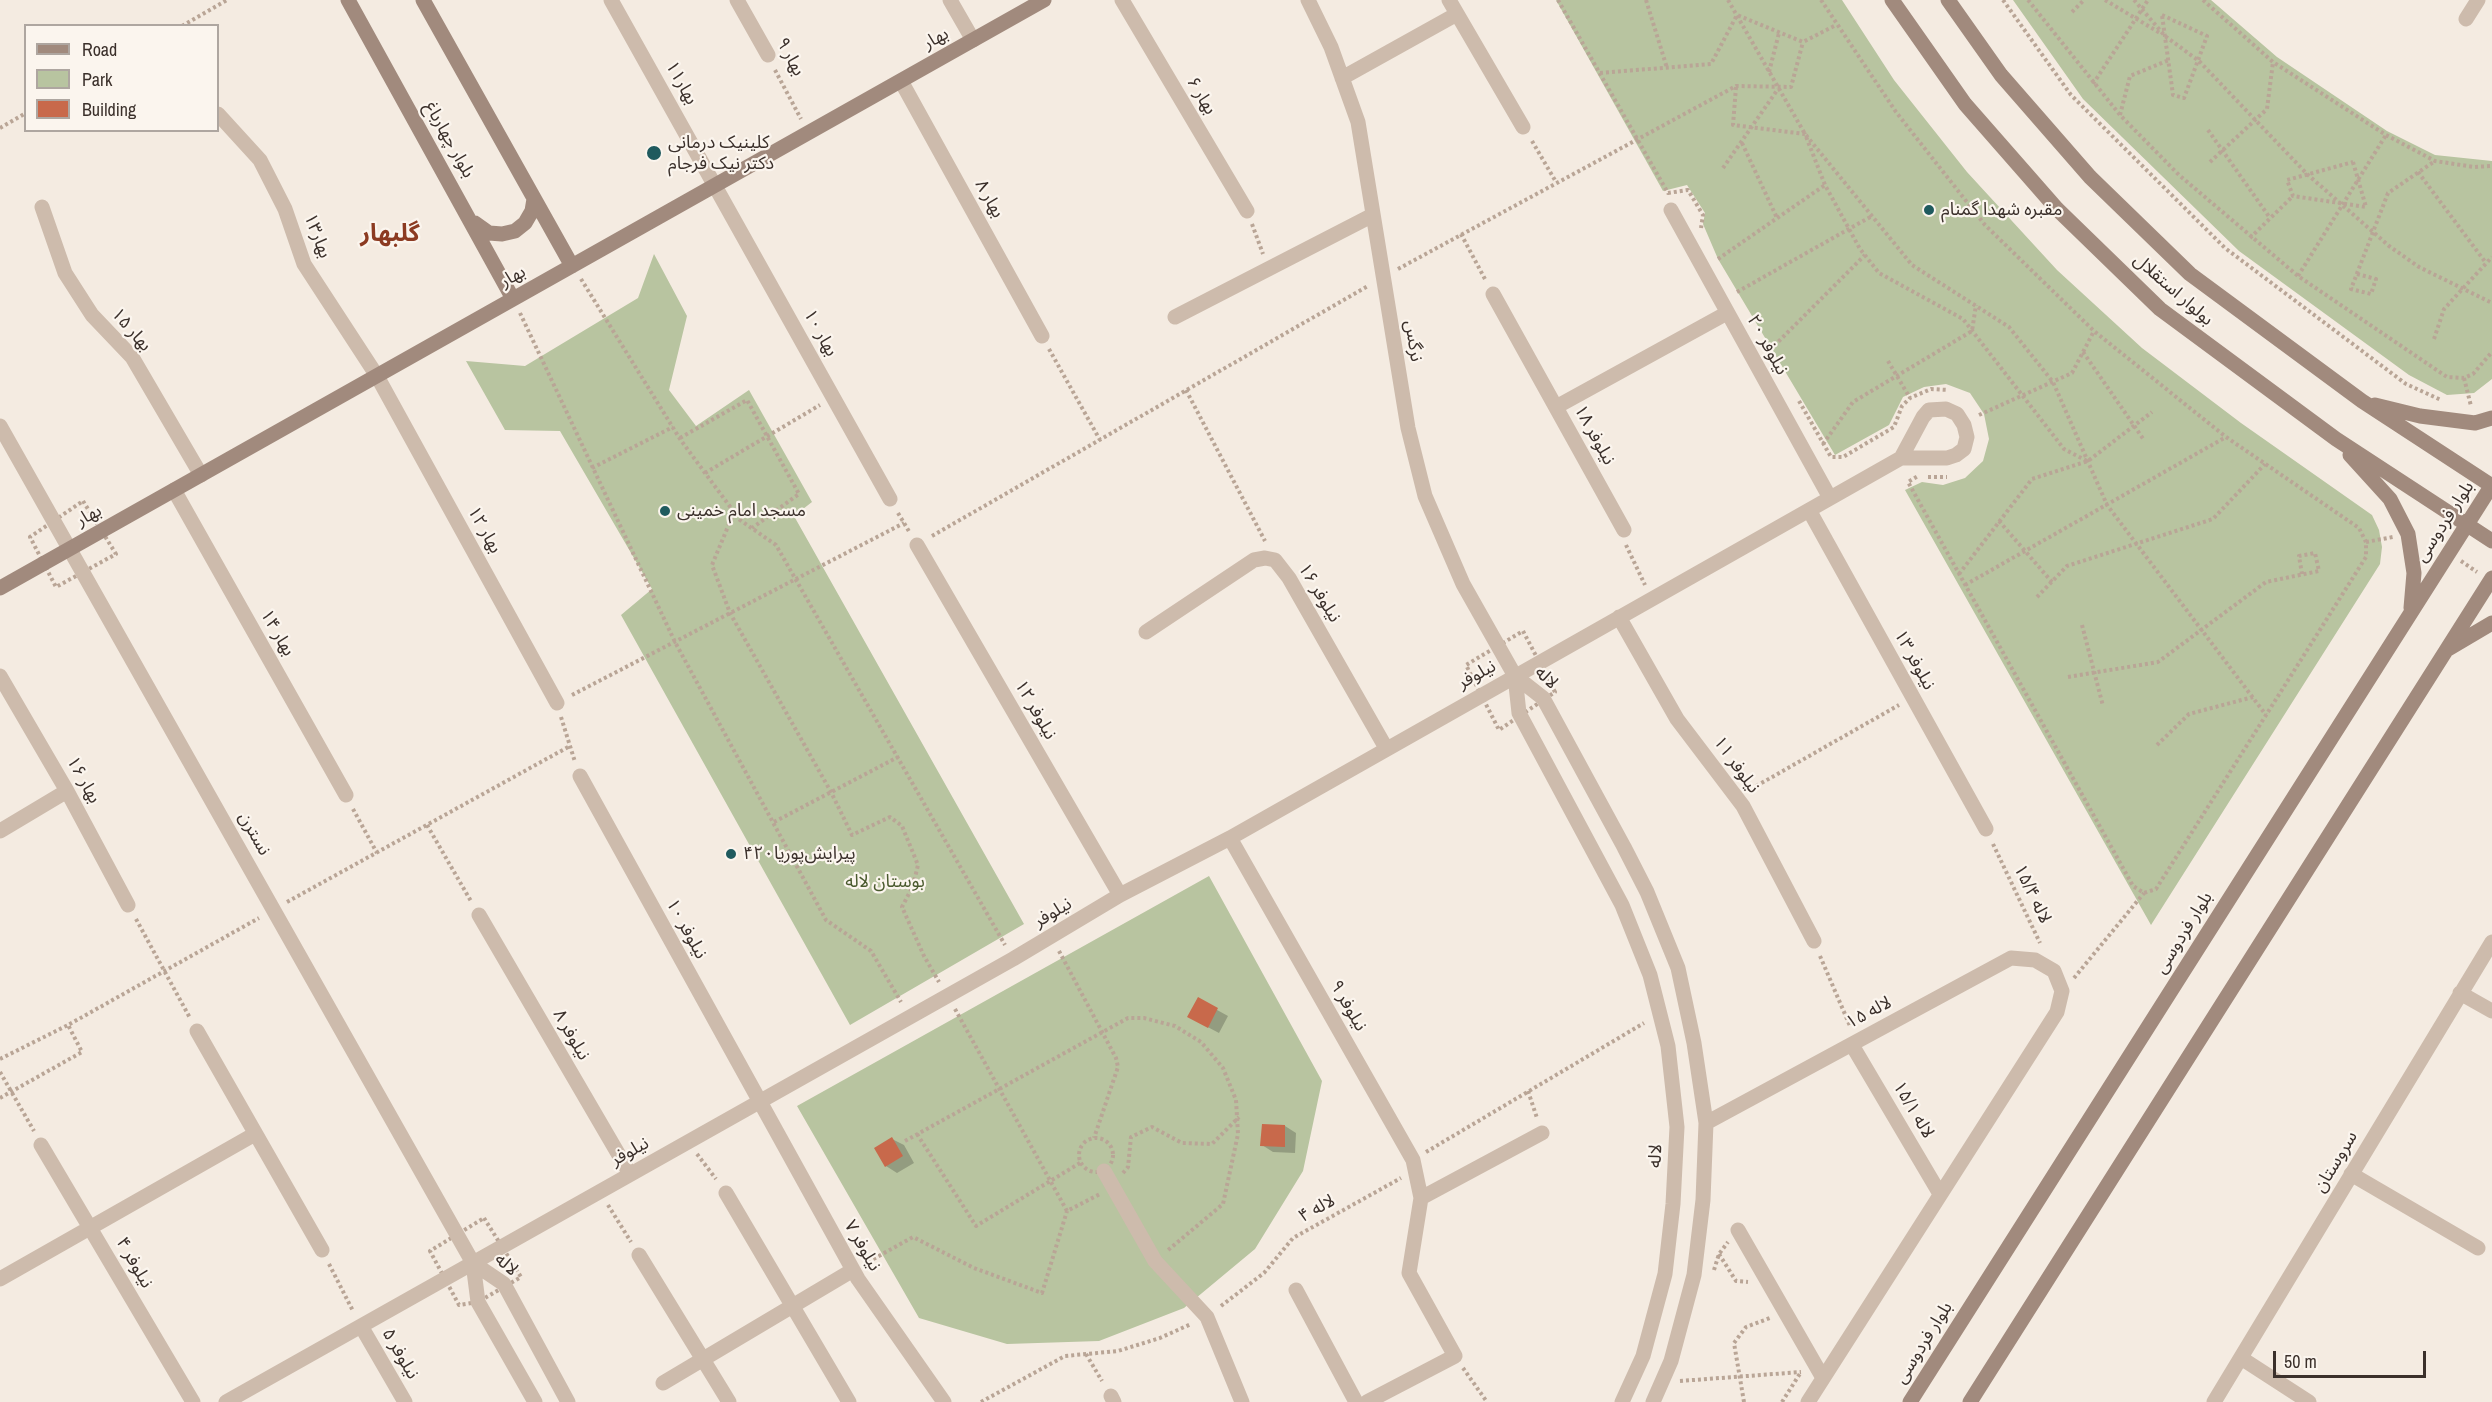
<!DOCTYPE html>
<html>
<head>
<meta charset="utf-8">
<style>
	body { margin:0 }
	#map { position:relative; width:2492px; height:1402px; overflow:hidden; background:#f4ebe1; font-family:"Archivo Narrow",sans-serif }
	canvas { display:block }
	.legend { position:absolute; left:24px; top:24px; width:195px; height:108px; box-sizing:border-box; background:#fbf5ee; border:2px solid #aea6a0; margin:0; padding:8px 10px; list-style:none; font-size:18px; color:#3b302b }
	.legend li { display:flex; align-items:center; gap:12px; height:30px }
	.legend b { width:30px; border:2px solid #aea6a0 }
	.scale { position:absolute; left:2273px; top:1351px; width:153px; height:27px; box-sizing:border-box; border:3px solid #3b302b; border-top:0; padding-left:8px; font-size:18px; line-height:21px; white-space:nowrap; color:#3b302b; -webkit-text-stroke:4px #fbf5ee; paint-order:stroke }
</style>
</head>
<body>
<div id="map">
<canvas width="2492" height="1402"></canvas>
<ul class="legend">
<li><b style="height:8px;background:#a18a7d"></b>Road</li>
<li><b style="height:16px;background:#b8c4a0"></b>Park</li>
<li><b style="height:16px;background:#c8694b"></b>Building</li>
</ul>
<div class="scale">50 m</div>
</div>
<script>
const g = document.querySelector('canvas').getContext('2d');
g.lineJoin = 'round';
function fillPath(path, color) {
  g.fillStyle = color;
  g.fill(path, 'evenodd');
}
function toPath(rows) {
  const path = new Path2D();
  for (const r of rows) {
    if (r.length === 3) {
      path.moveTo(r[0] + r[2], r[1]);
      path.arc(r[0], r[1], r[2], 0, 2 * Math.PI);
      continue;
    }
    path.moveTo(r[0], r[1]);
    for (let i = 2; i < r.length; i += 2) path.lineTo(r[i], r[i + 1]);
  }
  return path;
}
function strokePath(path, color, width, dash) {
  g.strokeStyle = color;
  g.lineWidth = width;
  g.lineCap = dash ? 'butt' : 'round';
  g.setLineDash(dash || []);
  g.stroke(path);
}
function write(font, color, halo, rows, align = 'center') {
  g.font = font + ' "Archivo Narrow","Noto Sans Arabic",sans-serif';
  g.lineWidth = 4.5;
  g.setLineDash([]);
  g.textBaseline = 'middle';
  g.strokeStyle = halo;
  g.fillStyle = color;
  for (const [text, x, y, turn = 0] of rows) {
    g.save();
    g.translate(x, y);
    g.rotate((+turn || 0) * Math.PI / 180);
    g.textAlign = isNaN(turn) ? turn : align;
    if (halo) g.strokeText(text, 0, 0);
    g.fillText(text, 0, 0);
    g.restore();
  }
}
const green = toPath([
	[1556,0,1842,0,1894,80,1967,172,2057,270,2142,348,2241,423,2372,515,2379,530,2382,547,2380,564,2151,925,1905,490,1922,482,1943,485,1965,478,1983,461,1989,439,1984,414,1970,393,1946,384,1924,387,1903,397,1889,425,1835,455,1718,259,1703,224,1705,213,1687,185,1663,191],
	[2013,0,2211,0,2277,57,2387,131,2435,155,2492,161,2492,379,2474,393,2447,395,2409,375,2239,251,2083,99],
	[654,254,687,316,669,390,696,426,749,390,812,502,794,516,1024,924,850,1025,621,615,652,589,560,431,505,430,466,361,525,366,638,298],
	[1209,876,1322,1081,1303,1171,1255,1249,1184,1308,1099,1341,1007,1344,919,1318,797,1106]
]);
const shadow = toPath([
	[1199,1000,1228,1016,1219,1033,1200,1023],
	[1263,1126,1285,1126,1296,1133,1295,1153,1273,1152,1262,1145],
	[892,1139,904,1145,914,1163,897,1173,886,1166]
]);
const building = toPath([
	[1198,997,1218,1008,1208,1028,1187,1017],
	[1262,1124,1285,1125,1285,1147,1260,1146],
	[892,1137,903,1156,885,1167,874,1148]
]);
const path = toPath([
	[1558,0,1668,193,1688,190,1703,215,1701,228],
	[1646,0,1667,68],
	[1728,0,1805,134,1912,265,2009,327,2053,382,2107,505,2266,715],
	[1821,0,1896,112,1985,225,2094,331,2226,437,2359,528,2366,542,2366,557,2156,889,2144,893,2133,886,1908,482,1918,476],
	[2003,0,2071,95,2225,248,2406,384,2441,400],
	[2028,0,2120,115,2179,175,2298,276,2447,377,2464,378,2473,374,2492,352],
	[2105,0,2160,33],
	[2134,0,2165,36,2199,61,2307,174,2389,246,2419,267,2492,303],
	[2203,0,2273,62,2386,135,2435,161,2474,167,2492,166],
	[2072,12,2084,0],
	[2162,15,2207,36,2184,98,2173,95,2162,15],
	[182,26,227,0],
	[775,70,801,119],
	[1769,72,1779,33],
	[1600,73,1711,64,1737,15,1803,42,1836,25],
	[2093,84,2148,0],
	[1736,87,1733,125,1805,134,1825,185,1860,249,1879,273,1963,319,2064,449,2087,461],
	[2120,115,2130,76,2169,60],
	[0,128,26,113],
	[2208,130,2270,218],
	[1532,141,1556,182],
	[1742,143,1777,218],
	[2210,162,2267,109,2273,62],
	[2353,162,2366,207,2293,196,2287,180,2353,162],
	[1723,168,1778,89],
	[2418,172,2486,263],
	[1252,224,1263,254],
	[1461,234,1486,281],
	[2250,238,2293,196],
	[1718,259,1825,185],
	[1398,269,1736,86,1791,87,1803,42],
	[2357,274,2376,279,2371,294,2351,289,2388,193,2435,161],
	[2298,276,2386,135],
	[581,279,680,439,705,473,740,520,776,545,1005,945],
	[1737,292,1872,216],
	[520,313,675,642,826,920,871,951,901,1002],
	[2434,339,2444,309,2492,257],
	[1049,349,1100,440],
	[1770,350,1865,255],
	[2083,352,2144,440],
	[1888,361,1910,398],
	[2464,378,2471,406],
	[1186,390,1265,541],
	[1799,401,1831,457,1843,457,1894,427,1902,406,1910,398,1931,389,1948,390],
	[1979,415,2072,373,2094,331],
	[680,438,747,400,799,494,752,528],
	[1823,444,1853,402,1972,331,1976,305],
	[592,468,673,427],
	[705,473,820,405],
	[1928,477,1947,477],
	[83,501,116,554,56,587,30,537,83,501],
	[734,512,712,565,730,613,831,792,852,835,890,817,902,826,918,865,913,886,902,907,924,956,939,982],
	[898,513,910,533],
	[1999,521,2052,582],
	[932,536,1368,286],
	[2366,542,2393,537],
	[1626,545,1645,585],
	[2461,561,2477,572],
	[1959,574,2032,479,2088,461,2152,412],
	[1965,585,2226,437],
	[2037,597,2067,566,2213,519,2265,464],
	[2082,625,2103,706],
	[1523,631,1555,692,1499,730,1466,665,1523,631],
	[2068,677,2158,662,2266,582,2319,571,2315,553,2299,556,2302,574],
	[572,695,904,523],
	[561,717,575,762],
	[2157,745,2189,714,2253,697],
	[1751,789,1899,705],
	[353,809,377,853],
	[774,822,898,757],
	[427,825,472,903],
	[1993,844,2040,943],
	[287,902,570,746],
	[136,919,190,1018],
	[1059,951,1116,1058,1118,1067,1094,1138],
	[1820,956,1850,1026],
	[2074,978,2144,893],
	[955,1009,1067,1211,1100,1194],
	[0,1059,68,1025],
	[0,1072,34,1131],
	[1528,1091,1537,1118],
	[0,1098,82,1052,68,1025,259,918],
	[917,1134,976,1226,1080,1163],
	[1096,1155,17],
	[905,1141,1128,1018,1144,1018,1175,1026,1201,1042,1223,1068,1236,1100,1238,1134,1223,1204,1167,1251],
	[1426,1152,1644,1023],
	[697,1154,716,1179],
	[1123,1173,1128,1167,1131,1137,1152,1127,1182,1143,1212,1144,1239,1117],
	[608,1205,631,1242],
	[484,1218,521,1277,478,1302,459,1305,430,1251,484,1218],
	[1719,1254,1736,1281,1748,1282],
	[868,1262,913,1237,974,1268,1042,1293,1067,1211],
	[329,1264,353,1311],
	[1714,1270,1719,1254,1728,1242],
	[1221,1306,1264,1273,1293,1238,1401,1178],
	[1086,1354,1102,1381],
	[1463,1368,1487,1402],
	[1680,1381,1801,1372],
	[981,1402,1065,1356,1118,1351,1160,1338,1191,1324],
	[1744,1402,1734,1343,1746,1327,1770,1318],
	[1782,1402,1801,1372]
]);
const street = toPath([
	[611,0,890,499],
	[737,0,768,55],
	[950,0,973,40],
	[1122,0,1247,211],
	[1308,0,1331,47,1358,122,1408,428,1425,496,1463,584,1515,676,1543,698,1624,847,1647,892,1678,968,1694,1043,1706,1123,1703,1200,1694,1275,1671,1361,1653,1402],
	[1449,0,1523,127],
	[2466,19,2478,0],
	[1342,78,1457,14],
	[901,81,1042,336],
	[218,114,260,160,285,209,304,264,377,376,557,703],
	[42,207,65,273,92,315,132,357,201,475],
	[1671,210,1830,498],
	[1493,294,1624,530],
	[1175,317,1373,215],
	[1556,407,1727,313],
	[0,426,473,1263,478,1302,535,1402],
	[174,490,346,795],
	[1809,510,1986,829],
	[917,545,1120,895],
	[1619,617,1677,719,1743,806,1814,941],
	[1146,632,1254,560,1265,558,1275,560,1289,578,1386,748],
	[0,676,67,791,128,905],
	[1515,676,1519,713,1622,905,1650,975,1668,1046,1677,1127,1673,1204,1665,1274,1643,1356,1622,1402],
	[580,776,858,1279,944,1402],
	[0,831,67,791],
	[1230,838,1413,1160,1421,1198,1409,1273,1455,1356,1367,1402],
	[479,915,630,1174],
	[2460,993,2492,1011],
	[197,1031,322,1250],
	[1852,1045,1940,1194],
	[1706,1123,2011,958,2035,960,2054,971,2062,991,2057,1012,1808,1402],
	[41,1145,193,1402],
	[1104,1171,1155,1261,1207,1317,1242,1402],
	[2351,1174,2478,1248],
	[726,1193,849,1402],
	[1421,1198,1542,1133],
	[1738,1230,1823,1378],
	[639,1255,729,1402],
	[473,1263,504,1284,568,1402],
	[0,1279,255,1134],
	[1296,1290,1356,1402],
	[361,1326,405,1402],
	[2241,1358,2309,1402],
	[663,1383,853,1270],
	[1111,1396,1114,1402],
	[226,1402,1013,959,1120,895,1230,838,1901,458,1947,458,1956,455,1964,449,1967,437,1964,425,1957,414,1946,409,1929,410,1923,417,1901,458],
	[2214,1402,2492,942]
]);
const secondary = toPath([
	[348,0,513,299],
	[423,0,572,266],
	[1892,0,1965,104,2057,209,2160,309,2336,439,2492,541],
	[1948,0,2001,75,2090,177,2190,274,2362,401,2492,486],
	[475,223,489,233,502,234,515,231,525,223,532,211,534,199],
	[2375,405,2420,416,2475,423,2492,418],
	[2350,455,2390,499,2408,534,2414,573,2411,608],
	[0,588,1044,0],
	[2448,649,2492,623],
	[1910,1402,2492,485],
	[1970,1402,2492,578]
]);
const markers = [
	[654,153,8,"#1f5a5e"],
	[1929,210,6,"#1f5a5e"],
	[665,511,6,"#1f5a5e"],
	[731,854,6,"#1f5a5e"]
];
const streetNames = [
	["بهار",936,39,-29],
	["بهار ۹",790,57,62],
	["بهار۱۱",681,83,61],
	["بهار ۶",1201,96,59],
	["بلوار چهارباغ",449,140,61],
	["بهار ۸",989,199,61],
	["بهار۱۳",317,236,69],
	["بهار",513,277,-29],
	["بولوار استقلال",2173,290,41],
	["بهار ۱۵",131,330,49],
	["بهار ۱۰",820,333,61],
	["نرگس",1413,341,81],
	["نیلوفر ۲۰",1767,345,61],
	["نیلوفر ۱۸",1594,435,61],
	["بهار",89,516,-29],
	["بلوار فردوسی",2445,522,-57],
	["بهار ۱۲",484,530,61],
	["نیلوفر ۱۶",1319,593,59],
	["بهار ۱۴",277,633,60],
	["نیلوفر ۱۳",1914,660,61],
	["نیلوفر",1477,675,-29],
	["لاله",1546,678,44],
	["نیلوفر ۱۲",1035,710,60],
	["نیلوفر ۱۱",1736,765,54],
	["بهار ۱۶",83,780,61],
	["نسترن",254,834,61],
	["لاله ۱۵/۴",2032,894,64],
	["نیلوفر",1053,913,-31],
	["نیلوفر ۱۰",686,929,61],
	["بلوار فردوسی",2184,933,-58],
	["نیلوفر ۹",1348,1006,60],
	["لاله ۱۵",1869,1013,-28],
	["نیلوفر ۸",571,1035,60],
	["لاله ۱۵/۱",1913,1110,59],
	["نیلوفر",630,1152,-29],
	["لاله",1656,1156,-87],
	["سروستان",2336,1162,-59],
	["لاله ۴",1317,1209,-29],
	["نیلوفر ۷",862,1246,60],
	["نیلوفر ۴",134,1263,60],
	["لاله",506,1265,41],
	["بلوار فردوسی",1924,1343,-58],
	["نیلوفر ۵",400,1354,60]
];
const poiNames = [
	["کلینیک درمانی",668,143],
	["دکتر نیک فرجام",668,164],
	["مقبره شهدا گمنام",1941,210],
	["مسجد امام خمینی",677,511],
	["پیرایش‌پوریا۴۲۰",743,854]
];
const parkNames = [
	["بوستان لاله",885,882]
];
const districtNames = [
	["گلبهار",390,235]
];
fillPath(green, '#b8c4a0');
fillPath(shadow, '#0003');
fillPath(building, '#c8694b');
strokePath(path, '#b9a596', 4, [3, 3]);
strokePath(street, '#cdbbac', 15);
strokePath(secondary, '#a18a7d', 15);
for (const [x, y, r, color] of markers) {
  const dot = new Path2D();
  dot.arc(x, y, r, 0, 2 * Math.PI);
  g.fillStyle = color;
  g.fill(dot);
  strokePath(dot, '#fbf5ee', 2);
}
write('18px', '#3b302b', '#fbf5ee', streetNames);
write('18px', '#3b302b', '#fbf5ee', poiNames, 'left');
write('18px', '#4a5a2e', '#fbf5ee', parkNames);
write('bold 24px', '#8c3b22', '#fbf5ee', districtNames);
</script>
</body>
</html>
